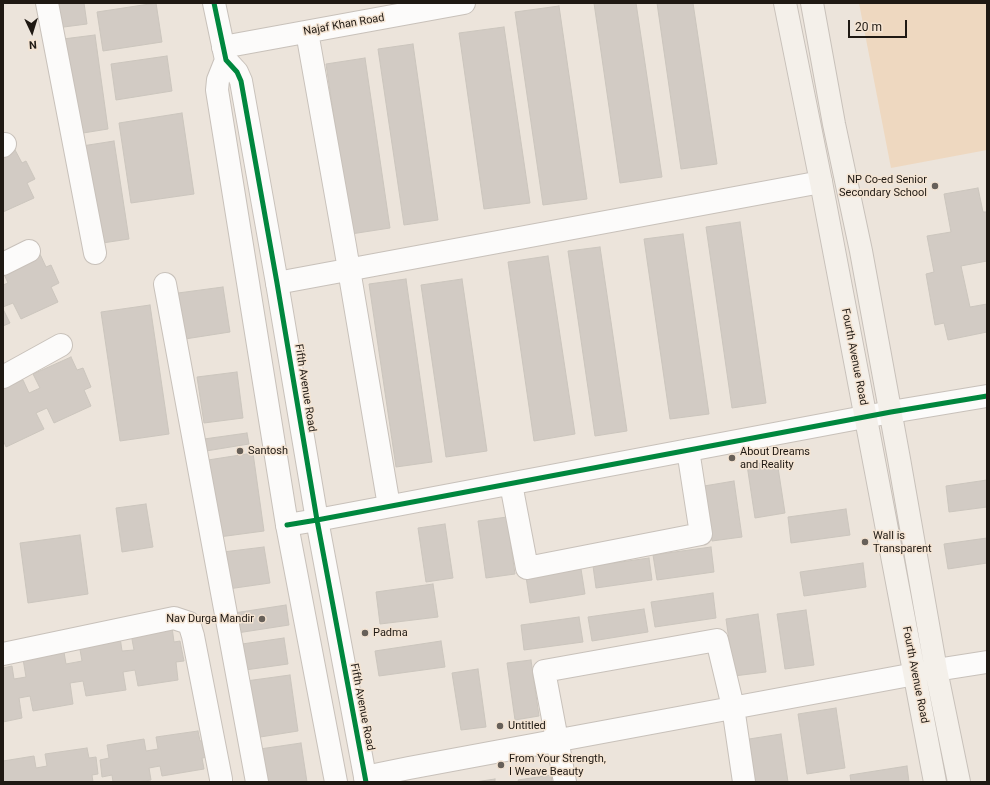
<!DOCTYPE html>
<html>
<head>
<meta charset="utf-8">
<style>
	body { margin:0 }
	#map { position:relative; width:990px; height:785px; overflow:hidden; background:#ece4db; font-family:Roboto,sans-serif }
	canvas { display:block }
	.frame { position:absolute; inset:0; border:4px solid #1f1913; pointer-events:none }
	.north { position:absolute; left:12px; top:12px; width:40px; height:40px; -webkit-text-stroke:3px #f4e4d3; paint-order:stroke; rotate:176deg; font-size:11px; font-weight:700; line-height:16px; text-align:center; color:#1f1913 }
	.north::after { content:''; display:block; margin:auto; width:14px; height:18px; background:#1f1913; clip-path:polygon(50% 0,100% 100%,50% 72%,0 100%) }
	.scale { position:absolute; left:848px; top:20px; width:59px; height:18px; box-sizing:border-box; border:2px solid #1f1913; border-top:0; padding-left:5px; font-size:12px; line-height:14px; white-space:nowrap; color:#1f1913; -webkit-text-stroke:3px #f4e4d3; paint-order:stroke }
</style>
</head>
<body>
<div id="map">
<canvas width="990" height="785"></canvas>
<div class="frame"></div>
<div class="north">N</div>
<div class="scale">20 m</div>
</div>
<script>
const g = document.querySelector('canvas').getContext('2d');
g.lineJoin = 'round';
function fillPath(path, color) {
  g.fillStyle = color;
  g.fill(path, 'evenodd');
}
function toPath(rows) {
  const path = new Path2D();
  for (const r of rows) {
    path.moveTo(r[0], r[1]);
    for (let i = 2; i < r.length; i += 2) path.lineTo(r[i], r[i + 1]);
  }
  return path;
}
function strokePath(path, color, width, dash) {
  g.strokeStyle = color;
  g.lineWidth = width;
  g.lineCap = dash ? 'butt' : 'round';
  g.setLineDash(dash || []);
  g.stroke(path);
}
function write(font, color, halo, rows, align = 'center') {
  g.font = font + ' Roboto,sans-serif';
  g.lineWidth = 3;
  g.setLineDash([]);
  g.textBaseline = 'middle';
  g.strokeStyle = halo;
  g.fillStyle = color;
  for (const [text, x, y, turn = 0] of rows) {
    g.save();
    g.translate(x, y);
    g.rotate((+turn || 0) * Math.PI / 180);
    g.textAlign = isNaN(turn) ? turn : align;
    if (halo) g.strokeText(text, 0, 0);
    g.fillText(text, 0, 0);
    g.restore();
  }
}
const green = toPath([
	[859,3,987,3,987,150,891,168]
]);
const building = toPath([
	[52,3,84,3,87,24,56,28,52,3],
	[156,3,162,42,103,51,97,12,156,3],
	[594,3,636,3,662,177,620,183,594,3],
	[657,3,693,3,717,164,681,169,657,3],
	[559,6,587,199,543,205,515,12,559,6],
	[504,27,530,203,484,209,459,33,504,27],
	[95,35,108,129,77,134,63,39,95,35],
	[413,44,438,220,404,225,378,49,413,44],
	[167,56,172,91,116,100,111,64,167,56],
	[365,58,390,228,351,234,326,64,365,58],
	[182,113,194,194,131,203,119,123,182,113],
	[114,141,129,239,96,244,82,146,114,141],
	[14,148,22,163,26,161,35,179,27,183,34,198,3,212,3,154,14,148],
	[978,188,983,212,987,212,987,261,961,266,970,307,987,304,987,332,948,340,944,323,935,325,926,274,934,272,927,236,951,232,944,194,978,188],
	[740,222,766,403,732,408,706,227,740,222],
	[683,234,709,414,670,419,644,239,683,234],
	[600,247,627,431,595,436,568,251,600,247],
	[39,252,46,267,51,265,59,283,51,287,58,302,21,319,13,303,3,307,3,285,8,283,3,272,39,252],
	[548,256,575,434,534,441,508,262,548,256],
	[406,279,432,462,396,467,369,284,406,279],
	[462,279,487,451,446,457,421,285,462,279],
	[223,287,230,332,185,339,178,293,223,287],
	[150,305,169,434,120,441,101,312,150,305],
	[3,309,10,323,3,326,3,309],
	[71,357,77,370,83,368,91,387,84,390,91,406,54,423,47,408,36,413,44,429,6,447,3,440,3,389,23,380,29,393,40,388,33,374,71,357],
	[237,372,243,418,204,423,197,377,237,372],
	[247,433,249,444,206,451,204,439,247,433],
	[253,453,264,531,219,537,208,460,253,453],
	[777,461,785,513,755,518,747,465,777,461],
	[987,480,987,507,949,512,946,486,987,480],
	[734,481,742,537,712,541,704,486,734,481],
	[146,504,153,547,122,552,116,508,146,504],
	[846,509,850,535,791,543,788,517,846,509],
	[507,517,515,574,486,578,478,521,507,517],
	[445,524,453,578,426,582,418,528,445,524],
	[80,535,88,594,28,603,20,543,80,535],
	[987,538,987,563,948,569,944,544,987,538],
	[264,547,270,583,228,589,223,552,264,547],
	[711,547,714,572,657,580,653,555,711,547],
	[649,558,652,580,596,588,593,566,649,558],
	[863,563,866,587,804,596,800,572,863,563],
	[581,569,585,594,530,603,526,577,581,569],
	[433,584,438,617,380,624,376,592,433,584],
	[713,593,716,618,655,627,651,602,713,593],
	[286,605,289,625,237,633,234,613,286,605],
	[644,609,648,632,592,641,588,617,644,609],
	[806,610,814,665,785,669,777,614,806,610],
	[758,614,766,672,734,676,726,619,758,614],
	[579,617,583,642,524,650,521,625,579,617],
	[172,627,174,642,180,641,184,661,176,662,178,680,138,686,135,670,123,672,126,690,86,696,83,681,70,683,73,704,33,711,30,696,19,698,22,718,3,722,3,668,12,666,14,679,26,677,23,659,64,652,66,664,82,661,79,644,120,637,122,651,134,650,131,634,172,627],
	[284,638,288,664,238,671,235,645,284,638],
	[441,641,445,667,379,676,375,651,441,641],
	[531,660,539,716,515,720,507,663,531,660],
	[478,669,486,727,461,730,452,673,478,669],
	[290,675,298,731,254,738,246,681,290,675],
	[836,708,845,768,807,774,798,714,836,708],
	[198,731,200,741,206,740,209,757,202,758,204,769,162,776,160,766,149,768,151,780,138,782,113,782,112,775,102,777,100,760,109,758,107,745,144,739,146,751,158,749,156,737,198,731],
	[781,734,788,782,755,782,749,739,781,734],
	[301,743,307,782,258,782,253,750,301,743],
	[87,748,89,758,96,757,98,774,92,775,93,782,3,782,3,761,34,756,36,768,47,766,45,754,87,748],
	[907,766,909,782,851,782,850,775,907,766],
	[551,775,552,782,519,782,518,780,551,775],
	[495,779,495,782,475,782,495,779]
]);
const minor = toPath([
	[47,3,95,253],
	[307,32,345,246,389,506],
	[223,47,464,3],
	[3,146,5,144],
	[3,264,29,251],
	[277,283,821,182],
	[165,284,257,782],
	[3,377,61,345],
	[511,484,527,568,701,534,688,450],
	[287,525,317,520,891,412,987,396],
	[3,654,174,618,189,623,193,636,221,779,221,782],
	[936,670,987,662],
	[365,777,409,768,915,674],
	[565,782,544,671,717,640,733,707,744,782]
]);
const tertiary = toPath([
	[214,3,226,60,237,72,241,81,277,283,317,520,366,782],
	[226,60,218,80,217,90,287,525,336,782]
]);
const secondary = toPath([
	[785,3,821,182,935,782],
	[812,3,834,124,861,251,899,459,936,670,959,782]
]);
const cycleway = toPath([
	[214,3,226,60,237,72,241,81,277,283,317,520,366,782],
	[287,525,317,520,891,412,987,396]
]);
const markers = [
	[935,186,4,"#676059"],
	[240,451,4,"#676059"],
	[732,458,4,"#676059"],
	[865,542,4,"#676059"],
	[262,619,4,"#676059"],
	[365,633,4,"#676059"],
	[500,726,4,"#676059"],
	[501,765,4,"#676059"]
];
const streetNames = [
	["Najaf Khan Road",344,25,-10],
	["Fourth Avenue Road",854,357,79],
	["Fifth Avenue Road",305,388,81],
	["Fourth Avenue Road",915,675,79],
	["Fifth Avenue Road",362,707,79]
];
const poiNames = [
	["NP Co-ed Senior",927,180,"right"],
	["Secondary School",927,193,"right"],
	["Santosh",248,451],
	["About Dreams",740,452],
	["and Reality",740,465],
	["Wall is",873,536],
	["Transparent",873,549],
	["Nav Durga Mandir",254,619,"right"],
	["Padma",373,633],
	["Untitled",508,726],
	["From Your Strength,",509,759],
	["I Weave Beauty",509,772]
];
fillPath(green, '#eed8c0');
fillPath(building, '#d2cbc4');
strokePath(building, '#cbc5bd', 1);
strokePath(minor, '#c8c1ba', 24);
strokePath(tertiary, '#c8c1ba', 24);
strokePath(secondary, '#c8c1ba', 24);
strokePath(minor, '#fcfbfa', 22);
strokePath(tertiary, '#fcfbfa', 22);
strokePath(secondary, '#f4f0ea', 22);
strokePath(cycleway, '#00873e', 5);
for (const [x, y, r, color] of markers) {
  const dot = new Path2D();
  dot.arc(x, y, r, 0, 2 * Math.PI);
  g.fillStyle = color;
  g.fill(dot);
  strokePath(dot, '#f4e4d3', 1.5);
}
write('11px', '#1f1913', '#f4e4d3', streetNames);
write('11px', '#1f1913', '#f4e4d3', poiNames, 'left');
</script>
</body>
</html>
